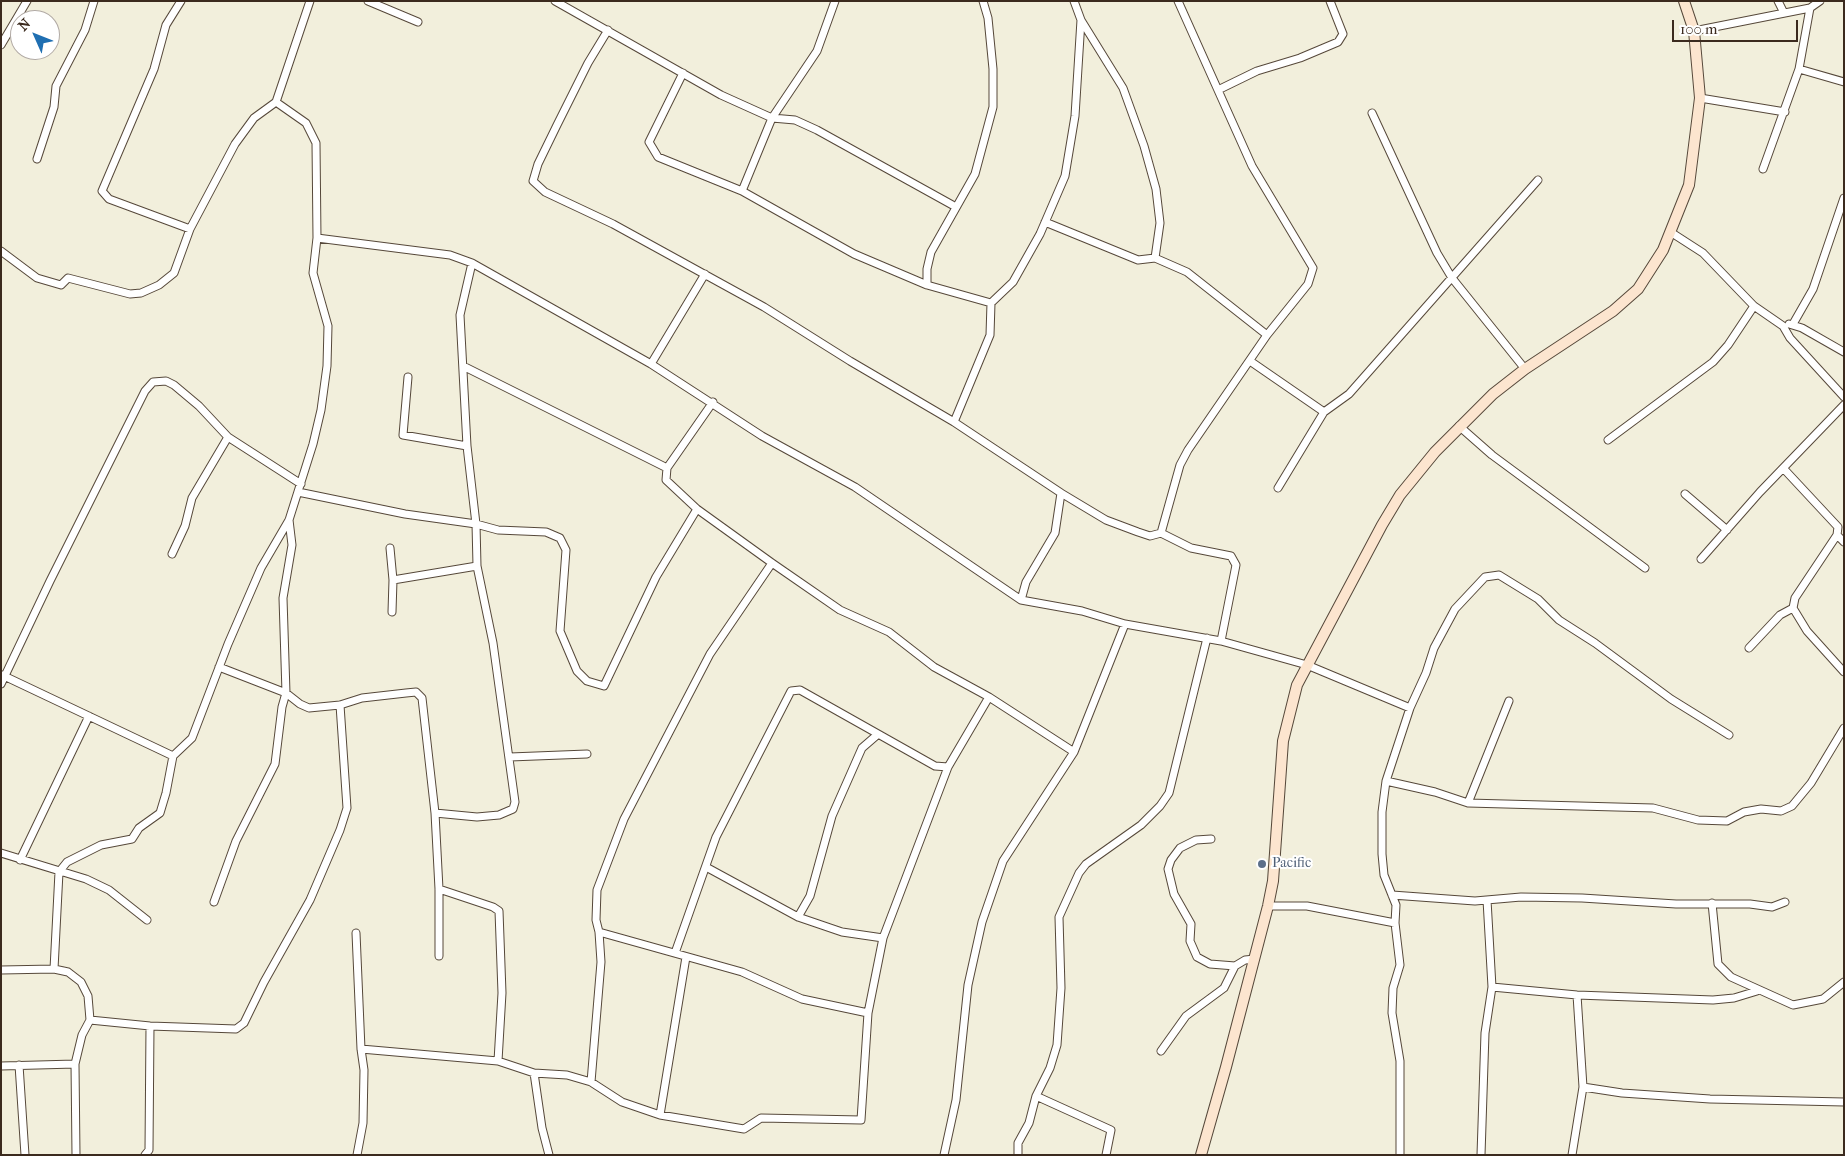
<!DOCTYPE html>
<html>
<head>
<meta charset="utf-8">
<style>
	body { margin:0 }
	#map { position:relative; width:1845px; height:1156px; overflow:hidden; background:#f2efdc; font-family:"IM FELL French Canon",serif }
	canvas { display:block }
	.frame { position:absolute; inset:0; border:2px solid #3b2a1e; pointer-events:none }
	.north { position:absolute; left:10px; top:10px; width:50px; height:50px; box-sizing:border-box; background:#fff; border:1px solid #b1aaa5; border-radius:50%; rotate:314deg; font-size:14px; font-weight:700; line-height:20px; text-align:center; color:#3b2a1e }
	.north::after { content:''; display:block; margin:auto; width:18px; height:22px; background:#1f6fb2; clip-path:polygon(50% 0,100% 100%,50% 72%,0 100%) }
	.scale { position:absolute; left:1672px; top:20px; width:126px; height:22px; box-sizing:border-box; border:2px solid #3b2a1e; border-top:0; padding-left:6px; font-size:15px; line-height:18px; white-space:nowrap; color:#3b2a1e; -webkit-text-stroke:4px #fff; paint-order:stroke }
</style>
</head>
<body>
<div id="map">
<canvas width="1845" height="1156"></canvas>
<div class="frame"></div>
<div class="north">N</div>
<div class="scale">100 m</div>
</div>
<script>
const g = document.querySelector('canvas').getContext('2d');
g.lineJoin = 'round';
function toPath(rows) {
  const path = new Path2D();
  for (const r of rows) {
    path.moveTo(r[0], r[1]);
    for (let i = 2; i < r.length; i += 2) path.lineTo(r[i], r[i + 1]);
  }
  return path;
}
function strokePath(path, color, width, dash) {
  g.strokeStyle = color;
  g.lineWidth = width;
  g.lineCap = dash ? 'butt' : 'round';
  g.setLineDash(dash || []);
  g.stroke(path);
}
function write(font, color, halo, rows, align = 'center') {
  g.font = font + ' "IM FELL French Canon",serif';
  g.lineWidth = 4;
  g.setLineDash([]);
  g.textBaseline = 'middle';
  g.strokeStyle = halo;
  g.fillStyle = color;
  for (const [text, x, y, turn = 0] of rows) {
    g.save();
    g.translate(x, y);
    g.rotate((+turn || 0) * Math.PI / 180);
    g.textAlign = isNaN(turn) ? turn : align;
    if (halo) g.strokeText(text, 0, 0);
    g.fillText(text, 0, 0);
    g.restore();
  }
}
const minor = toPath([
	[181,1,166,25,154,69,102,191,109,199,190,229],
	[368,1,418,22],
	[555,1,721,95,772,118,795,120,817,130,956,207],
	[1778,1,1784,13],
	[1081,20,1123,88,1144,146,1156,189,1160,223,1155,258],
	[608,30,588,63,557,125,538,164,533,181,545,192,613,224,764,307,850,361,954,422,1061,493,1055,533,1026,582,1021,600],
	[1694,31,1810,8,1820,1],
	[1,45,27,1],
	[1799,69,1844,82],
	[683,73,649,142,658,157,742,191,854,254,927,285,991,303],
	[1220,89,1257,71,1300,58,1338,42,1343,34,1330,1],
	[1700,98,1785,112],
	[1372,113,1437,253,1452,278,1525,369],
	[37,159,54,107,56,86,85,30,94,1],
	[1763,169,1799,69,1810,8],
	[742,191,772,118,817,51,835,1],
	[1045,222,1138,260,1155,258,1187,272,1267,335],
	[1672,233,1703,253,1754,306,1783,326,1790,338,1844,397],
	[317,238,450,255,472,263,651,364,762,436,855,487,1021,600,1082,611,1125,624,1221,641,1307,665,1410,708],
	[1,251,37,278,61,285,68,278,130,294,141,293,159,285,174,273,190,229,235,144,254,118,276,102,310,1],
	[927,285,927,269,931,252,975,174,993,107,993,69,988,18,983,1],
	[1789,324,1802,328,1844,352],
	[1793,324,1813,289,1844,198],
	[1250,361,1324,412],
	[651,364,705,274],
	[463,366,667,468,713,402],
	[408,377,403,435,467,446],
	[954,422,990,335,991,303,1013,282,1040,234,1065,176,1075,116,1081,20,1074,1],
	[1459,426,1492,455,1645,568],
	[1608,440,1713,362,1728,345,1754,306],
	[667,468,666,480,697,509,772,563,840,610,889,632,934,667,989,697,1074,752],
	[1783,468,1838,527,1837,535,1795,598,1793,608,1807,631,1844,672],
	[1278,488,1324,412,1349,394,1538,180],
	[298,492,405,514,476,524,498,530,546,532,560,538,566,550,560,631,577,671,587,681,604,686,656,577,697,509],
	[1061,493,1106,520,1138,532,1150,536,1161,533,1191,548,1231,556,1236,565,1221,641],
	[1685,494,1727,530],
	[1161,533,1180,465,1188,450,1267,335,1308,284,1313,268,1252,166,1178,1],
	[1837,535,1844,542],
	[390,548,393,580,392,612],
	[172,554,185,526,192,498,228,437],
	[1701,559,1760,492,1844,405],
	[393,580,477,566],
	[1749,648,1780,615,1793,608],
	[219,667,286,693,300,704,309,708,340,705,362,698,406,693,416,692,422,698,435,813,439,889,439,956],
	[2,675,173,756],
	[1,684,50,581,145,391,153,382,166,381,174,385,199,406,228,437,301,484],
	[510,757,587,754],
	[1386,781,1435,792,1468,803,1653,808,1698,820,1727,821,1744,812,1761,809,1781,811,1792,806,1811,783,1844,728],
	[1468,803,1509,701],
	[435,813,477,817,499,815,513,809,515,802,493,643,477,566,476,524,467,446,460,315,472,263],
	[1211,839,1196,840,1180,848,1171,860,1168,869,1174,894,1191,924,1190,941,1197,957,1210,964,1235,966],
	[1,853,86,879,109,890,147,920],
	[20,860,89,716],
	[706,867,798,917,842,932,883,938],
	[439,889,493,907,499,911,502,993,498,1061],
	[1392,895,1475,901,1521,897,1582,898,1676,904,1750,904,1772,907,1785,902],
	[214,902,236,841,275,764,282,707,286,693,283,598,292,545,289,520],
	[1712,903,1718,964,1731,977,1793,1005,1823,999,1844,982],
	[1268,906,1307,906,1395,923],
	[798,917,810,896,832,816,862,748,877,735],
	[599,932,742,972,802,999,868,1013],
	[356,933,361,1049,364,1070,363,1123,357,1155],
	[675,953,716,837,791,691,800,690,935,766,948,767],
	[54,969,59,872,67,862,101,845,132,839,139,828,160,813,166,793,173,756,192,738,228,644,261,568,289,520,313,444,321,410,327,366,328,326,313,273,317,238,316,143,306,123,276,102],
	[1,970,54,969,68,972,81,982,88,996,90,1020,82,1035,75,1064,76,1155],
	[1492,987,1577,995,1713,1000,1734,998,1757,991],
	[90,1020,150,1026,236,1029,244,1023,264,982,310,900,340,830,347,808,340,705],
	[361,1049,498,1061,534,1073,567,1075,591,1082,622,1102,660,1115,744,1129,761,1118,861,1120,868,1013,883,938,948,767,989,697],
	[1161,1051,1186,1016,1224,988,1235,966,1245,960,1255,959],
	[19,1065,25,1155],
	[1,1066,75,1064],
	[534,1073,542,1128,549,1155],
	[591,1082,601,962,599,932,596,920,597,890,624,819,710,654,772,563],
	[1583,1087,1622,1093,1710,1099,1844,1102],
	[1036,1096,1111,1130,1106,1155],
	[660,1115,686,957],
	[145,1155,149,1150,150,1026],
	[944,1155,956,1100,968,985,982,922,992,893,1003,861,1074,752,1125,624],
	[1018,1155,1018,1143,1029,1123,1036,1096,1050,1068,1057,1045,1061,988,1059,917,1079,873,1086,864,1141,825,1160,806,1169,793,1207,638],
	[1400,1155,1400,1061,1392,1013,1393,988,1400,965,1395,923,1396,905,1384,875,1382,854,1382,812,1386,781,1410,708,1426,673,1434,648,1455,609,1485,577,1499,575,1538,599,1559,620,1595,643,1671,699,1729,735],
	[1481,1155,1485,1033,1492,987,1487,900],
	[1572,1155,1583,1087,1577,995]
]);
const secondary = toPath([
	[1201,1155,1226,1067,1268,906,1273,881,1283,741,1297,685,1382,525,1400,495,1435,452,1493,394,1525,369,1613,311,1638,289,1663,250,1689,185,1700,98,1694,31,1684,1]
]);
const markers = [
	[1262,864,5,"#5c6f8a"]
];
const serviceNames = [
	["Pacific",1272,864]
];
strokePath(minor, '#56483a', 9);
strokePath(secondary, '#56483a', 12);
strokePath(minor, '#fff', 7);
strokePath(secondary, '#fce5cf', 10);
for (const [x, y, r, color] of markers) {
  const dot = new Path2D();
  dot.arc(x, y, r, 0, 2 * Math.PI);
  g.fillStyle = color;
  g.fill(dot);
  strokePath(dot, '#fff', 2);
}
write('14px', '#4e5e75', '#fff', serviceNames, 'left');
</script>
</body>
</html>
